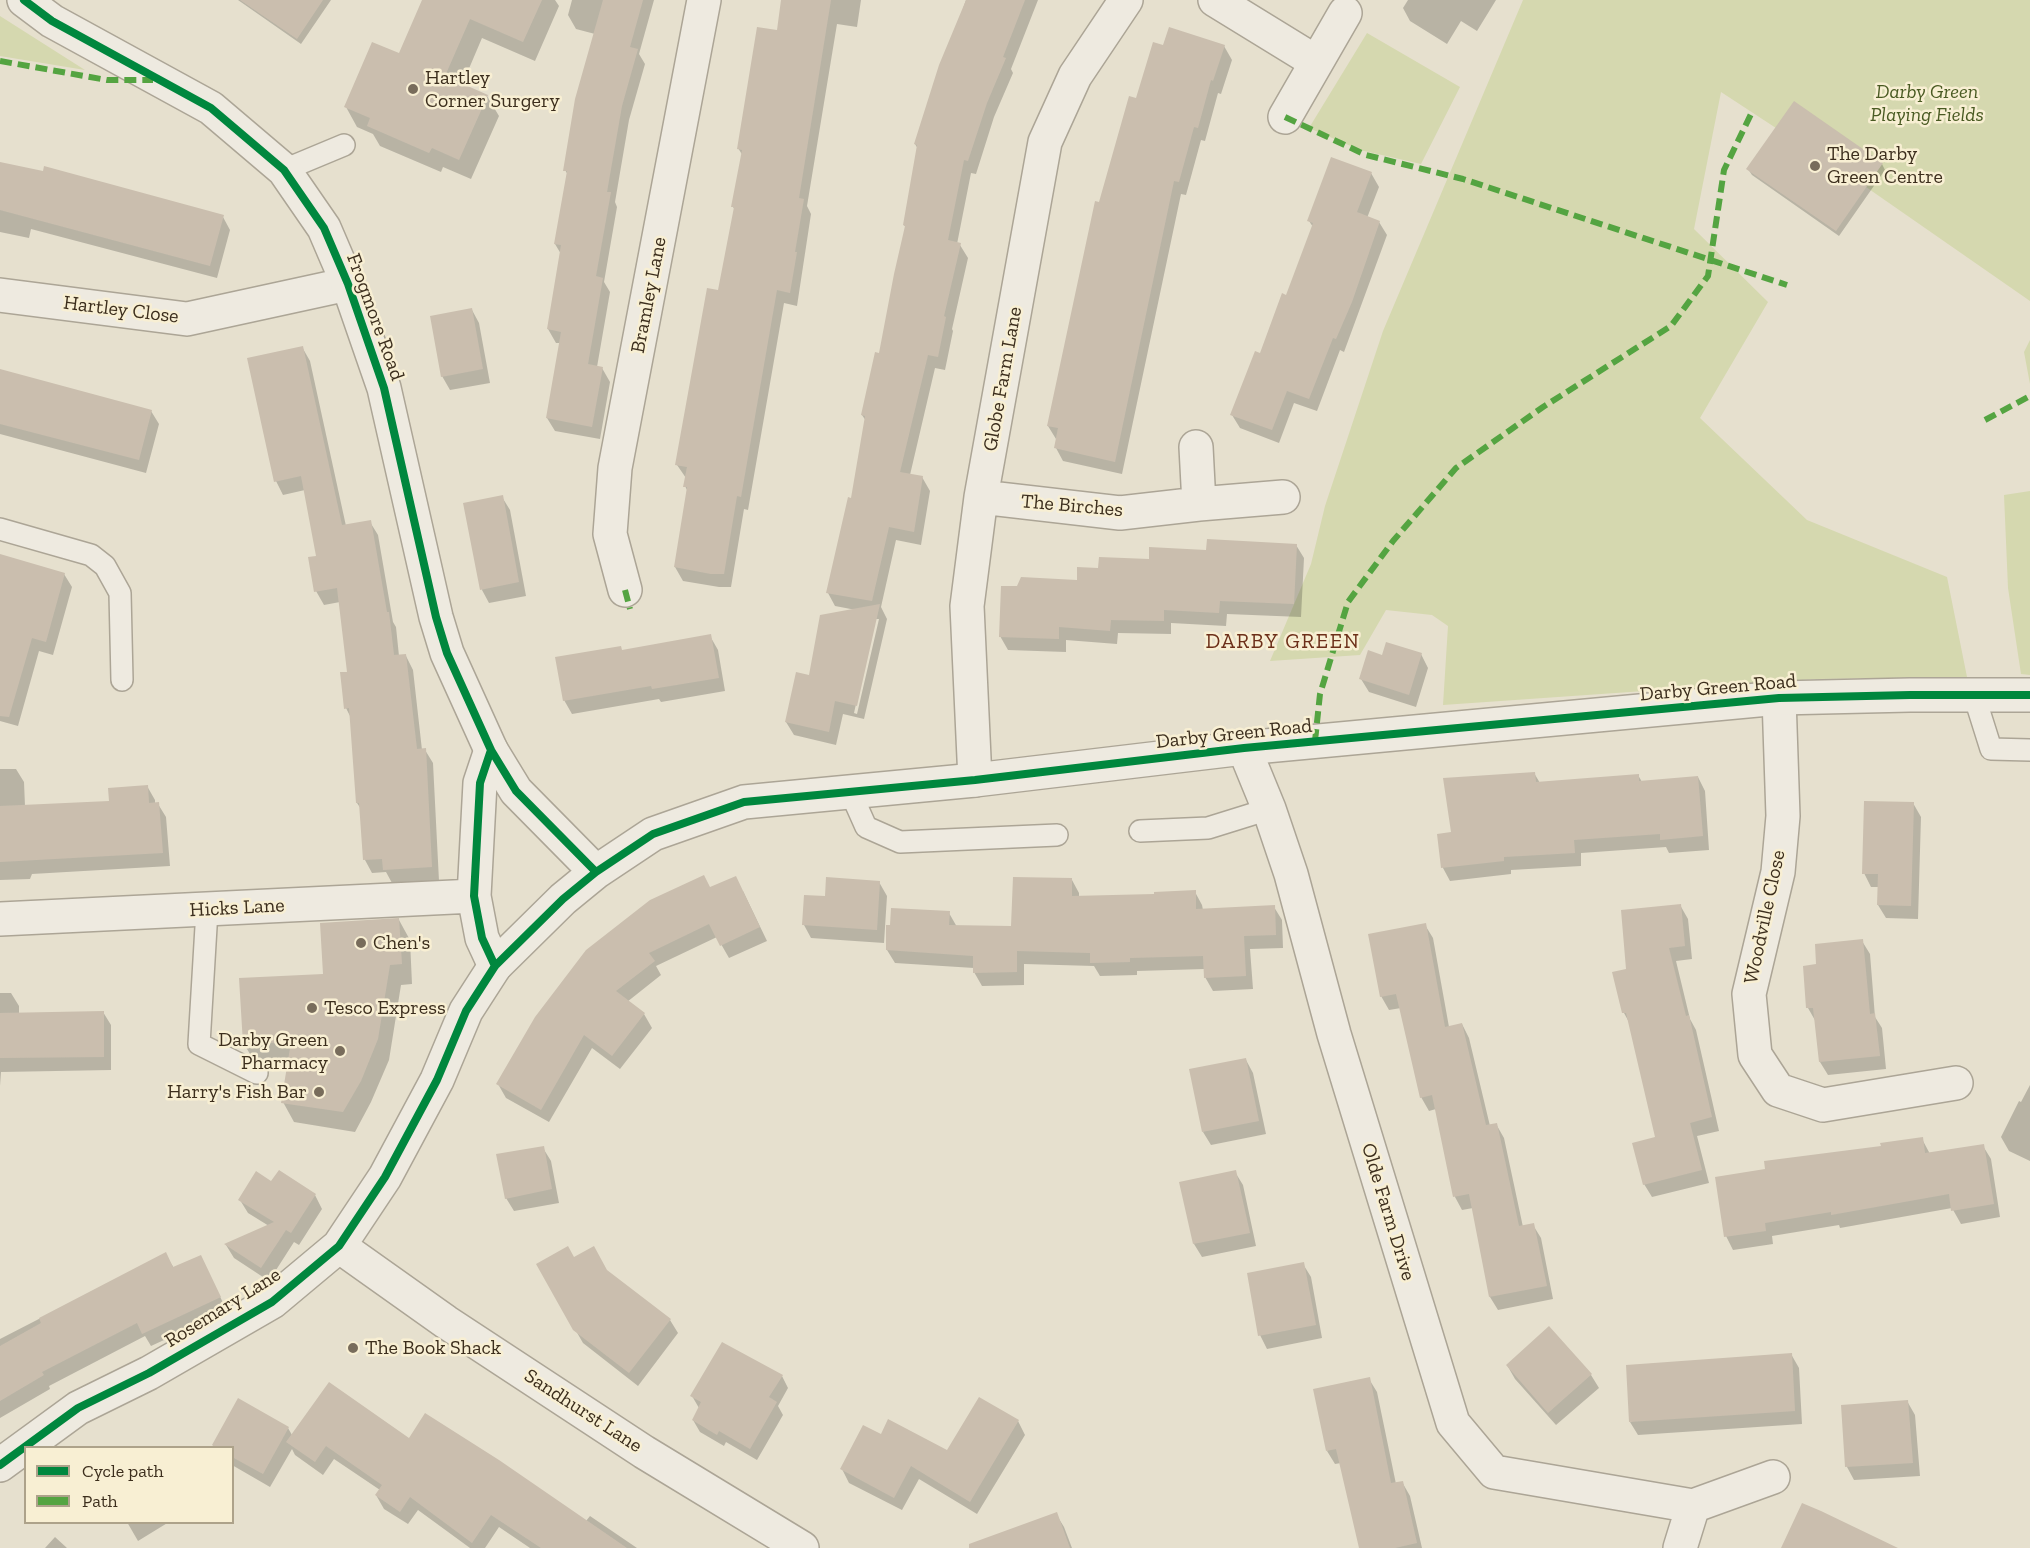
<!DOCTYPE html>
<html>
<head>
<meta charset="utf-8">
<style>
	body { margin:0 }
	#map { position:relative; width:2030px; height:1548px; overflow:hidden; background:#e6e0ce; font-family:"Zilla Slab",serif }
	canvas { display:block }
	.legend { position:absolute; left:24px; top:1446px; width:210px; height:78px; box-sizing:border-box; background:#f8efd3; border:2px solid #ada28a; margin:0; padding:8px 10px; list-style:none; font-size:18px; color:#3c2e1d }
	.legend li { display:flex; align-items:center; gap:12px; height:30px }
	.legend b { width:30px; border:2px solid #ada28a }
</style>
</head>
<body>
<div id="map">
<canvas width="2030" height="1548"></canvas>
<ul class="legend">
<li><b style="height:8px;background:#00873e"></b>Cycle path</li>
<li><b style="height:8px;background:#54a441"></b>Path</li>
</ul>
</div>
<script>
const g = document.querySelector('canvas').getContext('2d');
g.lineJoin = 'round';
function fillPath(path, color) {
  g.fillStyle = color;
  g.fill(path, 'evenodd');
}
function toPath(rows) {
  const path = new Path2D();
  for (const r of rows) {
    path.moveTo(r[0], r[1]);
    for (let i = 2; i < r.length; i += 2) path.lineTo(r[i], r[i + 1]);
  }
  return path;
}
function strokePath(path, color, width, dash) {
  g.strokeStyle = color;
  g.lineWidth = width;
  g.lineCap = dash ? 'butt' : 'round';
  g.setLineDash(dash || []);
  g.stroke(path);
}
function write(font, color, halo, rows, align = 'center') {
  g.font = font + ' "Zilla Slab",serif';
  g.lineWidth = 5;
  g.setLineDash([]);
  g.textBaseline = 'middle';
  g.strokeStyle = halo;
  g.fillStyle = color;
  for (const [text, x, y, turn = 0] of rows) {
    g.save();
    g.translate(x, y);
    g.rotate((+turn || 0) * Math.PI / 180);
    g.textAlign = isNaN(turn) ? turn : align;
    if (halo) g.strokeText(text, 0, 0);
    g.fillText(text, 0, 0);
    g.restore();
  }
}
const green = toPath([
	[1523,0,2030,0,2030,301,1866,187,1721,92,1694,229,1768,302,1700,418,1807,520,1947,577,1967,677,1817,679,1443,705,1448,626,1432,615,1386,610,1360,655,1270,661,1311,564,1325,506,1383,331],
	[0,16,85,70,0,56],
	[1367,33,1460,87,1421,164,1360,150,1309,128],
	[2030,340,2030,384,2024,352],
	[2030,491,2030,675,2021,674,2008,588,2004,495]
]);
const shadow = toPath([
	[238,0,331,0,301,44],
	[424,0,555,0,559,6,535,61,482,38,462,85,487,96,499,116,471,179,443,167,441,172,380,146,373,134,357,127,346,107,400,55],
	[572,0,654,0,639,54,645,64,629,120,615,202,617,207,604,282,610,292,597,367,602,368,610,382,600,439,555,431,547,418,561,343,556,343,548,329,561,254,555,244,568,175,565,170,595,34,576,29,568,15],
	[783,0,861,0,857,27,837,24,807,206,811,214,797,306,784,303,748,510,744,509,731,587,719,587,683,581,675,567,688,492,685,486,686,478,677,465,720,292,735,210,733,207,743,156,738,148,778,32],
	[966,0,1038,0,1011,69,1013,73,994,117,976,174,971,173,957,244,960,245,968,258,952,329,953,331,945,370,935,368,910,475,922,477,930,491,921,545,896,540,881,607,887,619,864,719,843,714,836,745,794,735,786,722,810,677,856,610,835,606,828,593,852,500,866,421,862,415,880,355,906,228,904,225,918,149,915,144],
	[875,619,879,619,857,714,854,713],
	[1408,0,1496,0,1477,31,1461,21,1447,44,1410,21,1403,8],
	[1224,46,1232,60,1221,94,1218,93,1205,141,1201,140,1186,195,1181,194,1122,474,1063,461,1056,448,1056,439,1048,426,1100,204,1137,99,1164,47],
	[0,163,223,217,230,230,217,278,31,229,29,238,0,232],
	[1882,164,1885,170,1839,236,1752,175,1748,169],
	[1371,173,1379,187,1367,218,1379,222,1387,235,1344,352,1340,350,1317,411,1294,403,1279,443,1240,428,1232,415,1287,297,1313,227,1309,221],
	[472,310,479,323,490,383,450,390,442,376],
	[302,347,310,361,346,526,370,522,378,535,393,622,396,627,399,656,406,656,413,670,422,750,425,750,433,763,439,881,392,883,386,872,372,873,365,860,361,809,357,803,351,718,346,708,348,673,340,602,324,605,316,591,317,557,305,490,283,495,276,481],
	[0,371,151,411,159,424,146,473,0,434],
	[502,497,510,510,526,596,489,603,482,590],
	[1296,545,1304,558,1301,617,1227,614,1226,626,1171,623,1171,634,1118,633,1117,644,1066,640,1066,652,1008,650,1000,636,1078,581,1099,570,1207,551],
	[0,556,64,574,72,587,53,655,39,651,18,726,0,721],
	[710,636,718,650,725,691,661,702,659,699,572,714,564,700,623,652],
	[1421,654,1428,668,1416,707,1369,692,1361,679,1383,656],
	[0,769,16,769,24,782,25,806,110,802,147,786,155,800,155,804,158,804,166,817,170,866,32,874,30,879,0,880],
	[1534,773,1540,783,1638,775,1642,782,1698,777,1705,791,1709,850,1669,853,1666,847,1581,853,1581,866,1511,870,1511,874,1450,881,1443,868,1438,835,1452,834],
	[1913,803,1921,817,1918,919,1886,918,1878,905,1879,887,1871,887,1864,873],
	[1072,880,1079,893,1079,897,1156,896,1195,892,1202,905,1203,910,1274,907,1282,920,1283,948,1250,949,1253,989,1213,991,1205,977,1205,969,1137,971,1137,975,1100,976,1094,966,1024,964,1024,985,982,986,974,972,974,968,895,963,887,950,949,913,957,927,1013,927],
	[879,882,887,896,884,943,811,938,804,925,827,898],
	[710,889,743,891,767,941,729,958,717,937,656,966,661,975,627,1002,644,1014,652,1028,620,1069,592,1048,549,1122,506,1098,498,1084],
	[1680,905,1688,919,1692,959,1676,961,1690,1019,1696,1030,1719,1131,1697,1136,1709,1183,1652,1197,1644,1184,1657,1139,1630,1024,1624,1013,1627,970],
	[399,920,410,940,412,984,401,985,389,1060,371,1102,355,1132,294,1122,283,1102,289,1063,256,1064,244,1044,324,976],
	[1425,925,1433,938,1449,1027,1462,1024,1469,1038,1490,1126,1496,1124,1504,1138,1523,1227,1533,1225,1541,1238,1553,1299,1498,1310,1490,1297,1473,1208,1462,1210,1455,1197,1436,1109,1429,1111,1421,1097,1401,1008,1389,1010,1381,996],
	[1862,941,1870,954,1875,1017,1882,1028,1886,1069,1828,1075,1820,1062,1816,1022,1808,1008,1818,966],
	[0,993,11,993,19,1006,19,1014,103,1012,111,1025,111,1070,1,1072,0,1086],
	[1246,1060,1253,1073,1266,1134,1211,1145,1203,1132],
	[2030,1085,2030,1161,2009,1151,2001,1137,2019,1101,2021,1102],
	[1922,1139,1930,1154,1983,1146,1991,1159,2000,1217,1961,1224,1952,1208,1840,1228,1839,1225,1772,1236,1773,1244,1733,1250,1726,1236,1883,1147],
	[543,1148,551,1161,559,1203,514,1211,506,1198],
	[1235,1172,1243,1185,1256,1246,1202,1257,1194,1244,1181,1183],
	[272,1183,315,1195,322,1209,299,1245,294,1242,269,1281,234,1258,226,1245,269,1226,248,1213,240,1200],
	[165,1254,174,1268,201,1257,227,1311,151,1346,145,1336,49,1386,50,1389,0,1418,0,1339],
	[574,1259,607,1271,670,1320,678,1333,638,1386,583,1343,538,1265],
	[1303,1264,1311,1277,1322,1338,1267,1349,1260,1335],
	[1791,1354,1799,1368,1802,1424,1638,1435,1630,1422],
	[1507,1365,1591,1375,1599,1388,1556,1425,1515,1379],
	[782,1376,788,1388,778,1406,783,1415,757,1460,726,1442,724,1446,700,1432,693,1420,699,1408,692,1396],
	[1369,1379,1377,1392,1396,1484,1402,1482,1410,1496,1422,1548,1360,1548,1341,1463,1335,1464,1327,1451],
	[1907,1401,1915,1415,1920,1476,1854,1480,1847,1467,1842,1406],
	[1018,1421,1025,1435,977,1514,919,1479,902,1510,849,1483,842,1469,881,1436,947,1452],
	[288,1428,292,1435,409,1441,586,1521,590,1516,637,1548,530,1548,499,1527,485,1548,470,1548,418,1510,408,1524,384,1509,376,1495,380,1490,334,1459,323,1475,295,1455,292,1449,270,1487,232,1465,232,1448,215,1448,213,1445],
	[1056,1514,1064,1527,1072,1548,1001,1548],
	[127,1522,169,1522,138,1541],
	[55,1537,67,1548,45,1548]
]);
const building = toPath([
	[240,0,323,0,297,39],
	[422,0,542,0,523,42,470,19,445,76,488,95,459,160,432,148,429,153,367,126,370,118,344,107,372,42,399,53],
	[603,0,643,0,630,47,638,49,622,106,607,192,611,192,596,276,603,278,588,364,603,367,592,427,546,418,561,332,547,329,561,245,554,244,567,171,563,171,575,99],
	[781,0,831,0,799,198,804,199,795,252,797,252,790,293,777,290,741,497,737,496,724,574,711,574,674,567,687,487,683,487,687,467,675,465,707,288,718,290,734,207,731,207,742,150,737,149,757,27,777,30],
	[966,0,1025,0,1003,57,1006,58,987,103,968,161,964,160,948,240,961,243,944,316,946,317,938,357,928,355,900,472,923,476,914,532,889,527,872,601,826,593,848,497,851,498,865,416,861,415,875,352,879,353,894,274,905,226,903,225,917,145,914,144,939,65],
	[1169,27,1225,45,1213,81,1211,80,1198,128,1194,127,1179,182,1174,181,1115,462,1054,448,1058,428,1047,426,1095,201,1099,202,1129,96,1136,98,1153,42,1163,45],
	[1794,101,1883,163,1836,231,1746,169],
	[1331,157,1372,172,1357,212,1380,221,1352,302,1336,339,1333,338,1309,399,1287,391,1272,430,1230,415,1255,351,1260,353,1282,293,1286,295,1313,223,1307,221],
	[0,162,43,171,44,166,224,215,210,266,0,210],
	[472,308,483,369,441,377,430,316],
	[303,346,342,525,371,520,387,612,389,612,394,655,406,654,417,749,426,748,432,867,383,870,382,859,363,860,359,803,356,803,349,708,344,709,342,690,340,672,347,672,337,588,314,592,308,557,316,556,301,476,274,482,247,358],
	[0,369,152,410,139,460,0,424],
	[503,495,519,582,480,590,463,503],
	[1207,539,1297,544,1294,604,1220,601,1219,613,1164,610,1164,621,1111,620,1110,631,1059,627,1059,639,999,637,1001,586,1017,586,1021,577,1077,580,1077,567,1098,568,1099,557,1149,559,1149,547,1206,550],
	[0,554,65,573,46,642,32,638,9,717,0,716],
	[880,604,857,706,835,701,829,732,785,722,796,672,809,675,820,615],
	[711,634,719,678,652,689,651,686,563,701,555,657,621,646,622,650],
	[1386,642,1422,653,1409,695,1359,679,1368,650,1382,655],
	[1535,772,1536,782,1639,774,1639,781,1698,776,1703,836,1660,840,1660,834,1574,840,1575,853,1504,857,1504,861,1441,868,1437,834,1451,832,1443,778],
	[148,785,149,803,159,802,163,853,0,862,0,806,109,801,108,788],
	[1864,801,1914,802,1911,906,1877,905,1878,874,1862,874],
	[704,875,710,887,736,876,760,927,720,946,709,924,649,953,655,961,616,991,645,1013,612,1056,584,1035,541,1110,496,1084,535,1017,586,950,650,900],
	[826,877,880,881,877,930,802,925,804,895,825,896],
	[1013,877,1072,878,1072,896,1154,894,1154,892,1196,890,1196,909,1275,905,1276,935,1244,936,1246,976,1204,978,1203,956,1130,958,1130,962,1090,963,1090,953,1017,951,1017,972,973,973,973,956,886,950,886,925,890,925,891,908,950,911,949,925,1011,926],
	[1681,904,1685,946,1669,948,1686,1016,1689,1015,1712,1117,1690,1123,1702,1170,1643,1185,1632,1143,1655,1137,1626,1013,1622,1013,1612,972,1626,969,1621,910],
	[399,918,402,964,390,965,378,1039,361,1081,343,1112,281,1103,291,1042,243,1044,239,978,323,974,320,923],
	[1426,923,1445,1027,1462,1023,1486,1125,1497,1123,1519,1226,1534,1223,1547,1286,1489,1297,1469,1194,1453,1197,1432,1095,1420,1098,1396,994,1380,997,1368,934],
	[1863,939,1870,1014,1875,1013,1880,1056,1819,1062,1813,1008,1806,1008,1803,966,1816,964,1815,944],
	[104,1011,104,1057,0,1058,0,1013],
	[1246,1058,1259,1121,1202,1132,1189,1069],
	[1923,1137,1925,1153,1984,1144,1994,1204,1951,1211,1949,1194,1831,1215,1831,1212,1765,1223,1766,1231,1724,1237,1715,1177,1765,1169,1764,1161,1881,1146,1880,1143],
	[544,1146,552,1189,505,1199,496,1154],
	[279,1170,316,1194,291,1233,286,1230,261,1268,224,1244,274,1222,238,1200,256,1171,271,1181],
	[1236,1170,1250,1233,1193,1244,1179,1182],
	[568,1246,574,1257,594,1246,607,1270,671,1319,629,1373,573,1330,536,1264],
	[166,1252,173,1267,201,1255,221,1297,142,1334,137,1323,42,1372,44,1375,0,1401,0,1346,41,1323,39,1318],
	[1304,1262,1316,1325,1258,1336,1247,1273],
	[1549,1326,1592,1374,1548,1413,1506,1365],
	[722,1342,783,1375,769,1397,777,1402,750,1449,719,1431,717,1435,692,1420,701,1402,690,1396],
	[1792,1353,1795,1411,1629,1422,1626,1365],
	[1370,1377,1391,1483,1403,1481,1417,1543,1395,1548,1359,1548,1336,1449,1326,1451,1313,1389],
	[329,1382,409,1438,425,1413,499,1460,627,1548,541,1548,491,1515,472,1543,410,1497,400,1512,375,1495,382,1485,326,1446,315,1462,286,1442],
	[979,1397,1019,1420,970,1502,911,1466,894,1498,840,1469,863,1425,881,1434,888,1419,947,1450],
	[238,1398,289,1427,263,1474,232,1457,232,1448,216,1448,212,1445],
	[1908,1400,1913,1463,1845,1467,1841,1405],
	[1802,1503,1821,1511,1898,1548,1781,1548],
	[1057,1512,1070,1548,969,1548,969,1544]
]);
const service = toPath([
	[284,170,344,145],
	[0,529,91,555,105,566,120,593,122,680],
	[1974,695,1991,749,2030,750],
	[850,791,866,827,900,842,1057,835],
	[1140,831,1208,828,1269,809],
	[207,910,199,1044,257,1073]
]);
const minor = toPath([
	[1215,0,1316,62],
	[1285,117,1345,13],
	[0,295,187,319,348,284],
	[1196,447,1199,504],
	[981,497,1120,513,1199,504,1283,497],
	[625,590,610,534,615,468,704,0],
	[1779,698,1783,816,1778,872,1749,994,1755,1055,1778,1090,1823,1105,1956,1083],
	[1244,748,1269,809,1291,874,1334,1034,1453,1423,1494,1472,1693,1506,1680,1548],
	[491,750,480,783,474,896,482,938,495,966],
	[975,780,967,606,981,497,1045,142,1075,76,1126,0],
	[0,919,474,896],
	[1693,1506,1773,1477]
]);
const tertiary = toPath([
	[24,0,52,21,211,108,284,170,324,228,348,284,384,388,436,617,447,653,491,750,516,791,596,872],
	[339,1246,446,1322,644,1452,802,1548],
	[0,1465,78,1408,149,1373,272,1302,339,1246,385,1177,437,1080,466,1011,495,966,563,899,596,872,653,834,744,802,975,780,1244,748,1779,698,1910,695,2030,695]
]);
const quiet = toPath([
	[0,61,107,80,153,80],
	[1285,117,1366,155,1463,179,1787,285],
	[1985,420,2030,396],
	[625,590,630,609],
	[1315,741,1320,694,1348,602,1393,541,1456,468,1543,407,1671,326,1708,276,1724,170,1752,112]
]);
const cycleway = toPath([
	[24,0,52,21,211,108,284,170,324,228,348,284,384,388,436,617,447,653,491,750,516,791,596,872],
	[491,750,480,783,474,896,482,938,495,966],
	[0,1465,78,1408,149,1373,272,1302,339,1246,385,1177,437,1080,466,1011,495,966,563,899,596,872,653,834,744,802,975,780,1244,748,1779,698,1910,695,2030,695]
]);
const markers = [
	[413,89,6,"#786c5b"],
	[1815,166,6,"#786c5b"],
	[361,943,6,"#786c5b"],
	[312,1008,6,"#786c5b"],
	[340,1051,6,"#786c5b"],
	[319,1092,6,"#786c5b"],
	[353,1348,6,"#786c5b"]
];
const poiNames = [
	["Hartley",425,78],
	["Corner Surgery",425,101],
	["The Darby",1827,154],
	["Green Centre",1827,177],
	["Chen's",373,943],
	["Tesco Express",324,1008],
	["Darby Green",328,1040,"right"],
	["Pharmacy",328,1063,"right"],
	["Harry's Fish Bar",307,1092,"right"],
	["The Book Shack",365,1348]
];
const parkNames = [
	["Darby Green",1927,92],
	["Playing Fields",1927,115]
];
const streetNames = [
	["Bramley Lane",649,295,-79],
	["Hartley Close",121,310,7],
	["Frogmore Road",375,317,70],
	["Globe Farm Lane",1003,379,-80],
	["The Birches",1072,506,5],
	["Darby Green Road",1718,688,-5],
	["Darby Green Road",1234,734,-6],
	["Hicks Lane",237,908,-3],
	["Woodville Close",1765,917,-78],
	["Olde Farm Drive",1388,1212,73],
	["Rosemary Lane",223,1308,-32],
	["Sandhurst Lane",583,1411,33]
];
const neighbourhoodNames = [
	["DARBY GREEN",1283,642]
];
fillPath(green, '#d5d8af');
fillPath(shadow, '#0003');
fillPath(building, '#cabeae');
strokePath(service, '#aca596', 24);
strokePath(minor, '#aca596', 36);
strokePath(tertiary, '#aca596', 36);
strokePath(service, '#eeeae0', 21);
strokePath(minor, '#eeeae0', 33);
strokePath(tertiary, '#eeeae0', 33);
strokePath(quiet, '#54a441', 6, [12, 6]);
strokePath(cycleway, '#00873e', 8);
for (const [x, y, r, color] of markers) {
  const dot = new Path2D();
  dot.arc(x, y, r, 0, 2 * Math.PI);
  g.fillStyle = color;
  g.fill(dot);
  strokePath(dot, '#f8efd3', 2);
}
write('20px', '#3c2e1d', '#f8efd3', poiNames, 'left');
write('italic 20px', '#495a22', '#f8efd3', parkNames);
write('20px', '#3c2e1d', '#f8efd3', streetNames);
g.letterSpacing = '1.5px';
write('21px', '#6c2f19', '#f8efd3', neighbourhoodNames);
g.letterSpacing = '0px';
</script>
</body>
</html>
